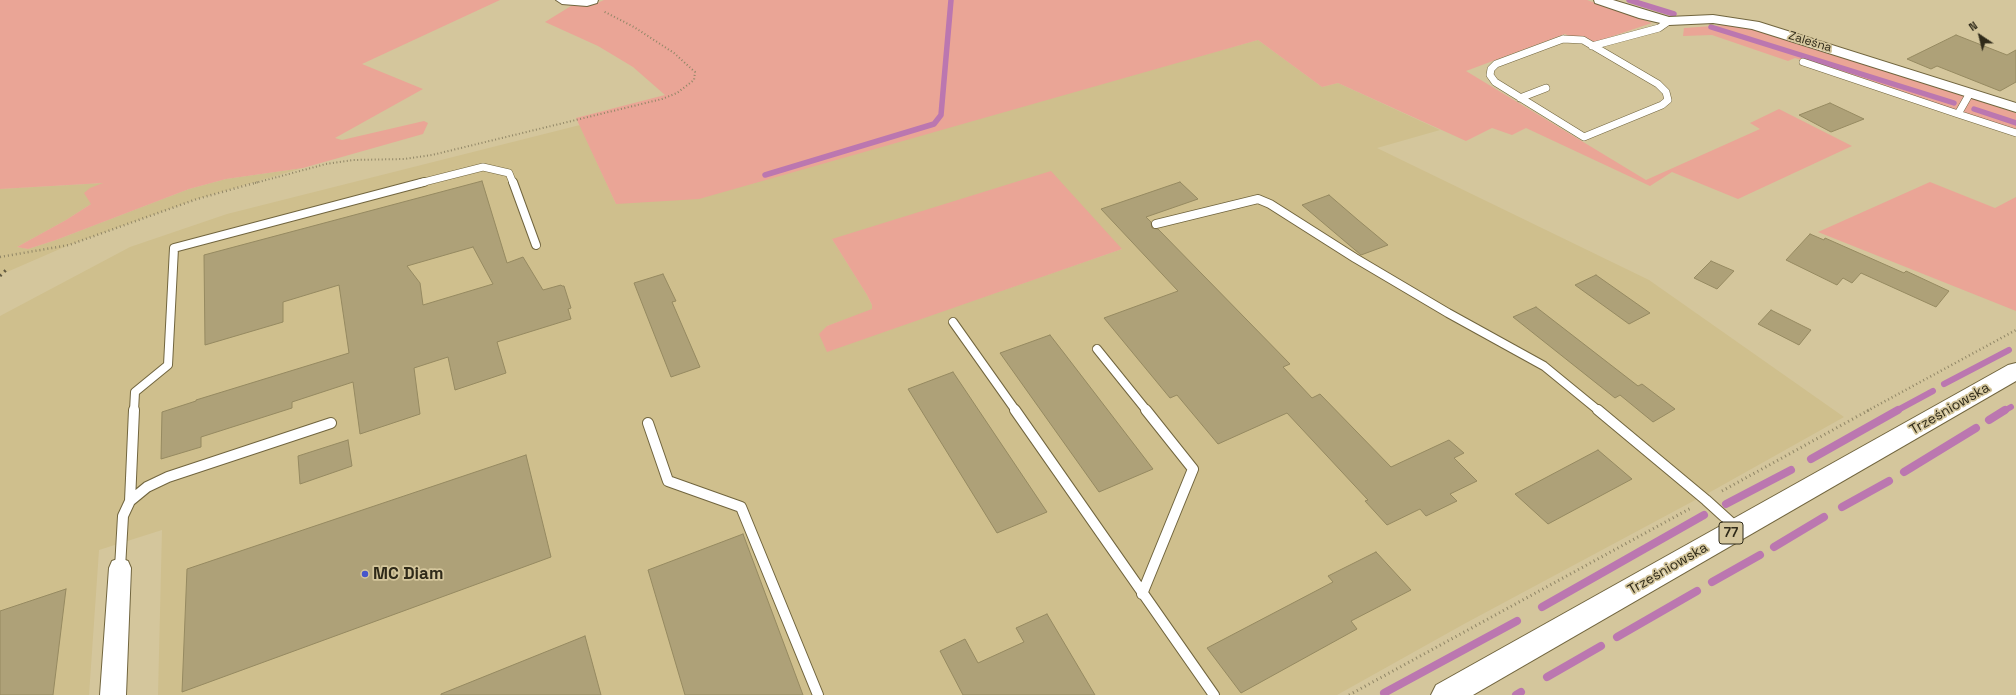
<!DOCTYPE html>
<html>
<head>
<meta charset="utf-8">
<style>
	body { margin:0 }
	#map { position:relative; width:2016px; height:695px; overflow:hidden; background:#d4c69c; font-family:"Space Grotesk",sans-serif }
	canvas { display:block }
	.north { position:absolute; left:1960px; top:16px; width:40px; height:40px; -webkit-text-stroke:3px #d4c69c; paint-order:stroke; rotate:325deg; font-size:11px; font-weight:700; line-height:16px; text-align:center; color:#2f2a19 }
	.north::after { content:''; display:block; margin:auto; width:14px; height:18px; background:#2f2a19; clip-path:polygon(50% 0,100% 100%,50% 72%,0 100%) }
</style>
</head>
<body>
<div id="map">
<canvas width="2016" height="695"></canvas>
<div class="north">N</div>
</div>
<script>
const g = document.querySelector('canvas').getContext('2d');
g.lineJoin = 'round';
function fillPath(path, color) {
  g.fillStyle = color;
  g.fill(path, 'evenodd');
}
function toPath(rows) {
  const path = new Path2D();
  for (const r of rows) {
    path.moveTo(r[0], r[1]);
    for (let i = 2; i < r.length; i += 2) path.lineTo(r[i], r[i + 1]);
  }
  return path;
}
function strokePath(path, color, width, dash) {
  g.strokeStyle = color;
  g.lineWidth = width;
  g.lineCap = dash ? 'butt' : 'round';
  g.setLineDash(dash || []);
  g.stroke(path);
}
function write(font, color, halo, rows, align = 'center') {
  g.font = font + ' "Space Grotesk",sans-serif';
  g.lineWidth = 3.5;
  g.setLineDash([]);
  g.textBaseline = 'middle';
  g.strokeStyle = halo;
  g.fillStyle = color;
  for (const [text, x, y, turn = 0] of rows) {
    g.save();
    g.translate(x, y);
    g.rotate((+turn || 0) * Math.PI / 180);
    g.textAlign = isNaN(turn) ? turn : align;
    if (halo) g.strokeText(text, 0, 0);
    g.fillText(text, 0, 0);
    g.restore();
  }
}
const built = toPath([
	[1258,40,1322,87,1338,83,1440,130,1377,148,1649,280,1844,417,1712,491,1464,624,1337,695,158,695,162,530,99,550,89,695,0,695,0,316,130,247,227,214,580,125,616,204,1077,90],
	[832,239,1122,249,827,351,827,326,872,310,872,305,867,295],
	[303,168,197,199,69,245,0,275,0,189,105,183,91,204,66,220,17,247,28,249,56,240,189,189,226,179]
]);
const green = toPath([
	[0,0,500,0,362,64,423,89,335,138,342,140,424,121,428,123,423,134,303,168,226,179,189,189,56,240,28,249,17,247,66,220,91,204,84,193,90,188,103,183,0,189],
	[604,0,1587,0,1652,23,1586,45,1565,34,1466,71,1646,180,1760,129,1750,123,1779,109,1852,146,1738,199,1672,172,1650,186,1526,128,1512,135,1492,128,1466,141,1338,83,1322,87,1258,40,699,199,616,204,576,118,665,95,633,67,598,46,545,22,571,6,593,5],
	[1727,25,1756,29,2016,113,2016,130,1795,58,1788,61,1712,35,1683,36,1684,28],
	[1051,171,1122,249,827,352,819,334,827,326,872,309,872,305,867,295,832,239],
	[1930,182,1995,208,2016,197,2016,311,1818,232]
]);
const streamFar2 = toPath([
	[1629,0,1674,14],
	[1711,27,1954,103],
	[1974,109,2016,123],
	[765,175,934,124,941,115,951,0]
]);
const streamFar1 = toPath([
	[1944,384,2009,350],
	[1896,411,1933,391],
	[2004,411,2011,407]
]);
const stream = toPath([
	[1989,420,2005,410],
	[1811,459,1898,410],
	[1904,472,1976,428],
	[1726,504,1791,470],
	[1842,507,1889,481],
	[1774,547,1824,517],
	[1712,582,1760,555],
	[1542,607,1704,515],
	[1617,637,1697,591],
	[1547,677,1601,646],
	[1384,693,1517,621],
	[1516,695,1521,692]
]);
const building = toPath([
	[1956,35,2007,55,2016,50,2016,82,2000,91,1937,66,1931,69,1907,59,1956,35],
	[1830,103,1864,119,1831,132,1799,115,1830,103],
	[482,181,507,263,523,257,543,290,561,285,562,286,564,286,571,308,568,309,571,319,497,342,506,373,455,390,448,357,414,368,420,414,360,434,353,382,292,402,292,408,201,437,201,447,161,459,162,412,196,401,196,400,349,353,339,285,283,302,283,322,205,345,204,255,482,181],
	[473,247,493,284,423,305,420,283,407,266,473,247],
	[1180,182,1198,199,1146,217,1151,222,1152,228,1158,229,1290,364,1283,367,1312,398,1320,394,1391,467,1449,440,1464,453,1454,458,1477,481,1450,494,1457,501,1426,516,1420,509,1387,525,1365,501,1368,500,1287,413,1218,444,1177,395,1170,398,1104,318,1178,291,1101,209,1180,182],
	[1329,195,1358,220,1388,245,1361,255,1302,205,1329,195],
	[1810,234,1824,240,1825,238,1904,273,1906,271,1949,291,1936,307,1861,273,1852,283,1843,278,1837,285,1786,260,1810,234],
	[1711,261,1734,271,1717,289,1694,278,1711,261],
	[663,274,676,301,672,302,700,367,671,377,634,283,663,274],
	[1596,275,1650,313,1629,324,1575,285,1596,275],
	[1536,307,1638,386,1642,384,1675,409,1653,422,1620,395,1615,398,1513,317,1536,307],
	[1771,310,1811,330,1799,345,1758,324,1771,310],
	[1050,335,1064,353,1153,469,1099,492,1000,353,1050,335],
	[953,372,1047,512,997,533,908,389,953,372],
	[348,440,352,466,300,484,298,456,348,440],
	[1598,450,1632,479,1548,524,1515,494,1598,450],
	[526,455,551,557,182,692,187,569,526,455],
	[743,534,803,695,685,695,648,570,743,534],
	[1376,552,1411,590,1351,621,1357,629,1241,693,1207,648,1333,582,1328,576,1376,552],
	[66,589,53,695,0,695,0,611,66,589],
	[1047,614,1095,695,963,695,940,651,965,639,978,663,1024,642,1016,628,1047,614],
	[585,636,601,695,441,695,441,694,585,636]
]);
const pathFar2 = toPath([
	[255,183,326,164,353,160,404,159,432,155,662,99,677,93,694,80,695,72,674,53,634,27,603,11]
]);
const pathFar1 = toPath([
	[0,257,69,245,197,199,258,182],
	[1867,411,2016,330]
]);
const path = toPath([
	[1722,491,1869,410],
	[1349,695,1691,508]
]);
const serviceFar2 = toPath([
	[1563,39,1583,40,1658,84,1666,92,1668,100,1662,105,1584,137,1495,82,1490,75,1491,69,1496,64,1563,39],
	[1592,46,1659,28,1669,21],
	[1803,62,1958,114],
	[1970,93,1958,114,2016,133],
	[1520,98,1546,88],
	[420,183,483,167,509,173,513,183]
]);
const serviceFar1 = toPath([
	[513,182,536,245],
	[1156,224,1258,199,1270,204,1355,258,1448,313,1544,366,1599,411],
	[953,322,1016,411],
	[1097,349,1147,411],
	[134,411,135,392,168,365,174,248,424,182]
]);
const service = toPath([
	[1015,410,1214,695],
	[1598,410,1706,500,1738,529],
	[648,423,668,481,741,507,818,695],
	[130,501,134,410],
	[120,568,123,516,130,501,147,487,168,477,331,423],
	[1142,594,1193,469,1146,410]
]);
const minor = toPath([
	[556,0,598,0,597,3,587,6,562,4,556,0],
	[1594,0,1613,0,1669,17,1713,15,1759,22,2016,103,2016,112,1752,29,1713,23,1669,25,1639,18,1595,3,1594,0],
	[120,558,128,561,131,568,126,695,100,695,109,568,112,561,120,558]
]);
const primary = toPath([
	[2016,363,2016,381,1473,695,1431,695,1436,685,2008,365,2016,363]
]);
const rail = toPath([
	[0,276,6,270]
]);
const markers = [
	[365,574,4,"#4656cb"]
];
const farStreetnames = [
	["Zaleśna",1810,42,17]
];
const shields = [
	[1731,533,24]
];
const shieldNames = [
	["77",1731,533]
];
const streetNames = [
	["Trześniowska",1950,409,-30],
	["Trześniowska",1668,569,-30]
];
const nearPoinames = [
	["MC Diam",373,574]
];
fillPath(built, '#cfbf8d');
fillPath(green, '#eaa596');
strokePath(streamFar2, '#bb77b0', 5.5);
strokePath(streamFar1, '#bb77b0', 6);
strokePath(stream, '#bb77b0', 8);
fillPath(building, '#aea178');
strokePath(building, '#968a61', 1);
strokePath(serviceFar2, '#71653e', 8);
strokePath(serviceFar1, '#71653e', 10);
strokePath(service, '#71653e', 12);
strokePath(minor, '#71653e', 2);
strokePath(primary, '#71653e', 2);
strokePath(pathFar2, '#908666', 2, [1, 2.5]);
strokePath(pathFar1, '#908666', 2.5, [1, 3]);
strokePath(path, '#908666', 3, [1, 3.5]);
strokePath(serviceFar2, '#fff', 7);
strokePath(serviceFar1, '#fff', 8);
strokePath(service, '#fff', 10);
fillPath(minor, '#fff');
fillPath(primary, '#fff');
strokePath(rail, '#615941', 3, [2, 4]);
for (const [x, y, r, color] of markers) {
  const dot = new Path2D();
  dot.arc(x, y, r, 0, 2 * Math.PI);
  g.fillStyle = color;
  g.fill(dot);
  strokePath(dot, '#d4c69c', 1.5);
}
write('12px', '#2f2a19', '#d4c69c', farStreetnames);
for (const [x, y, w] of shields) {
  const box = new Path2D();
  box.roundRect(x - w / 2, y - 11, w, 22, 3);
  g.fillStyle = '#d4c69c';
  g.fill(box);
  strokePath(box, '#2f2a19', 1);
}
write('bold 13px', '#2f2a19', null, shieldNames);
write('14px', '#2f2a19', '#d4c69c', streetNames);
write('bold 17px', '#2f2a19', '#d4c69c', nearPoinames, 'left');
</script>
</body>
</html>
